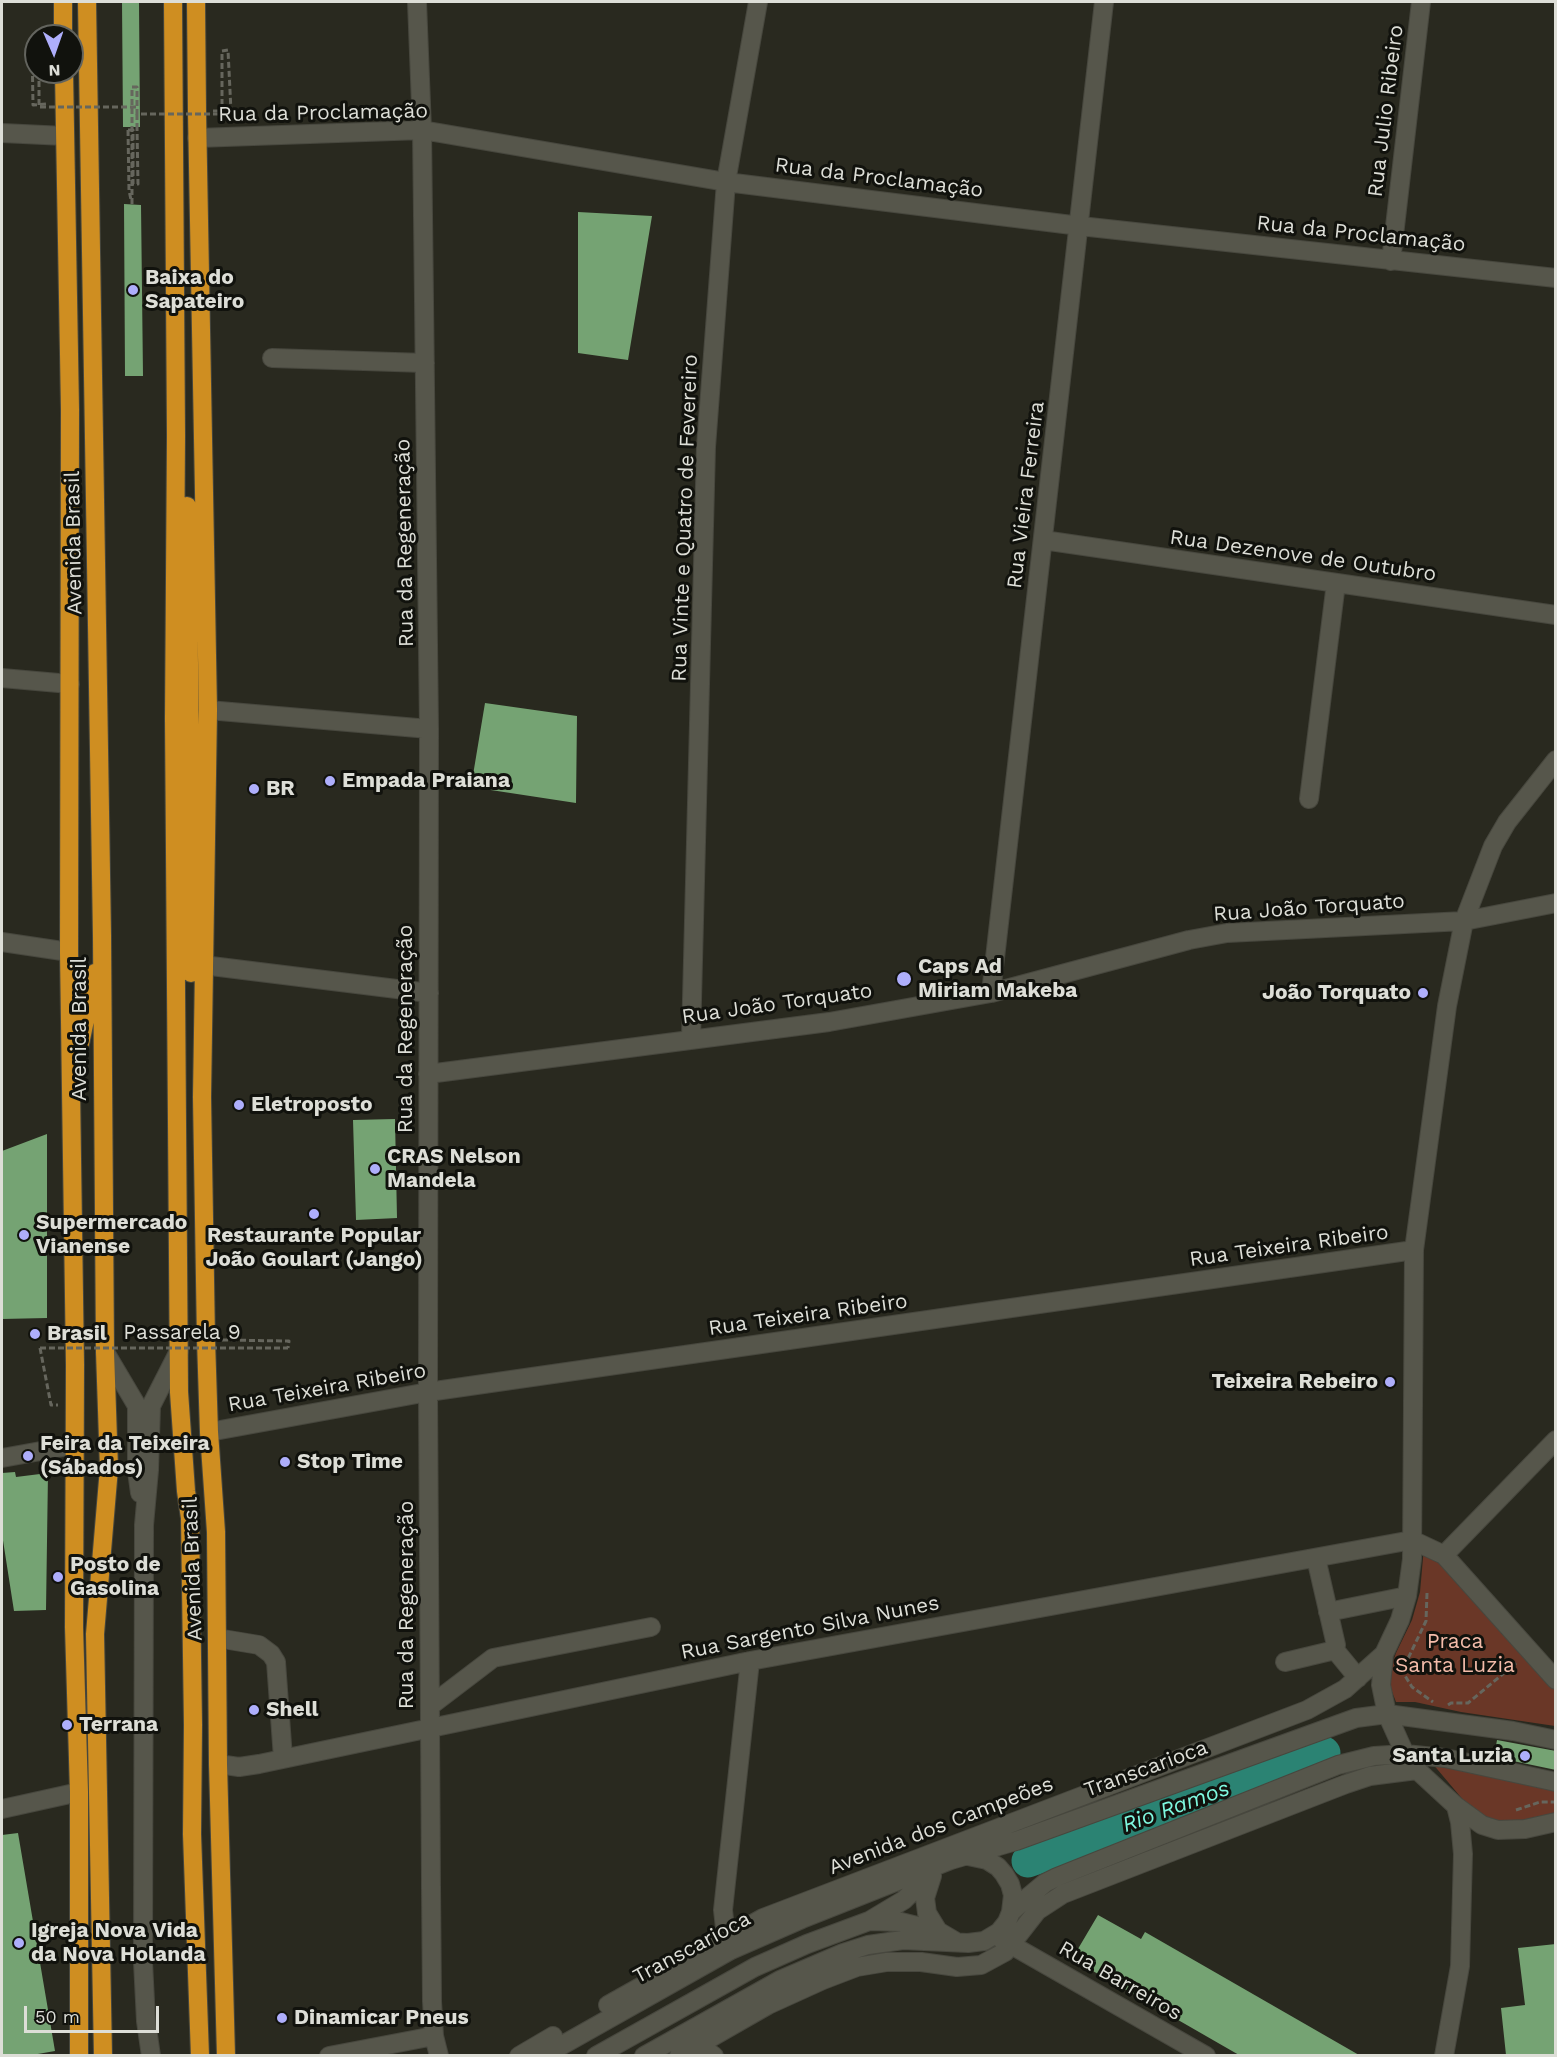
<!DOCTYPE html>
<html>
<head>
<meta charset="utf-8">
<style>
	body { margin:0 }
	#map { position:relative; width:1557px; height:2057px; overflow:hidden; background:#29291f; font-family:"Work Sans",sans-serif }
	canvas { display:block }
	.frame { position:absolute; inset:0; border:3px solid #ddded7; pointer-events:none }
	.north { position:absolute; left:24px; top:24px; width:60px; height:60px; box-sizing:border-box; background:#11120d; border:2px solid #63645e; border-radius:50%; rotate:178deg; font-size:16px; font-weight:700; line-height:24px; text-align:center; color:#ddded7 }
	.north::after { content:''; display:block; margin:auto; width:21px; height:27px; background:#aeaefb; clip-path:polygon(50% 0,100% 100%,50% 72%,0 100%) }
	.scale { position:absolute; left:24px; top:2006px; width:135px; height:27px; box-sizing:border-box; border:3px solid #ddded7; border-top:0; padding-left:8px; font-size:18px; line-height:21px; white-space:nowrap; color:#ddded7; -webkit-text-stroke:4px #11120d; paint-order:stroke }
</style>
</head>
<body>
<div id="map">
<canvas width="1557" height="2057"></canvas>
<div class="frame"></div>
<div class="north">N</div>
<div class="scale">50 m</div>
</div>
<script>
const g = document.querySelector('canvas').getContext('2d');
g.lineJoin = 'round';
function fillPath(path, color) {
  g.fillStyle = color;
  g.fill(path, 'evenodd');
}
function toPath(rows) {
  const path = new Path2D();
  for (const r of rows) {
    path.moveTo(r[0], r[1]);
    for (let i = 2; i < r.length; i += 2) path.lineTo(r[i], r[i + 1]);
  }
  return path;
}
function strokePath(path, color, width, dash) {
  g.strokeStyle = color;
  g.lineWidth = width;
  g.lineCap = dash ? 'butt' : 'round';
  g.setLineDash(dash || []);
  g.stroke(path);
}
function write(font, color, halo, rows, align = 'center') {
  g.font = font + ' "Work Sans",sans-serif';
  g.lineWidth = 6;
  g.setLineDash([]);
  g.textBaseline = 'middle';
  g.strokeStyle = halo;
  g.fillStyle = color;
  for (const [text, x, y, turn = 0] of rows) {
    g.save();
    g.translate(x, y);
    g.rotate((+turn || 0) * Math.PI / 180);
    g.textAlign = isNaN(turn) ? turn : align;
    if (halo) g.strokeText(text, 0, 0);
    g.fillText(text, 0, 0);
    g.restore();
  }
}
const green = toPath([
	[1424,1547,1555,1678,1555,1726,1461,1712,1415,1702,1396,1702,1389,1684,1390,1670,1396,1653,1412,1620,1420,1592],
	[1432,1763,1555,1790,1555,1815,1498,1824,1475,1814]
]);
const river = toPath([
	[1028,1861,1247,1784,1324,1753]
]);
const building = toPath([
	[122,2,139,2,140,127,123,127],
	[124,204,141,205,143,376,125,376],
	[578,212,652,216,628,360,578,353],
	[485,703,577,716,576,803,471,787],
	[395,1119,397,1218,356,1220,353,1120],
	[47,1134,47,1318,2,1319,2,1151],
	[15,1472,16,1477,48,1473,46,1610,14,1611,2,1534,2,1473],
	[1497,1740,1556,1751,1556,1770,1494,1757],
	[18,1833,55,2051,32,2055,2,2055,2,1835],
	[1098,1915,1141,1939,1145,1932,1359,2055,1239,2055,1072,1959],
	[1556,1944,1556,2055,1506,2055,1501,2008,1525,2005,1518,1948]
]);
const path = toPath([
	[36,44,32,44,33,105,47,104],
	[213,111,231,111],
	[137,114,137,127],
	[128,130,129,190,131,200],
	[132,204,132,87,137,87,137,107],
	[222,1340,289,1341,288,1348],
	[40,1348,51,1405,58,1405],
	[1427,1593,1426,1621,1402,1671,1412,1687,1433,1702],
	[1448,1705,1451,1703,1468,1703,1516,1663],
	[1516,1810,1540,1802,1556,1802]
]);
const minor = toPath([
	[417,2,422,130,429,729,428,1392,431,1886,432,2001,434,2036,439,2056],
	[2,133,65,136],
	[197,138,422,130,726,182,1080,226,1556,278],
	[1391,261,1421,2],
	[272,358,425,363],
	[1043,540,1556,615],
	[2,678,70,684],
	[208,710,429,729],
	[1309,799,1336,583],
	[2,942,69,952],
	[203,965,429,993],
	[991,993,1104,2],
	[691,1039,706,447,726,182,758,2],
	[428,1074,829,1022,991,993,1189,940,1227,933,1464,921,1556,903],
	[105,1352,137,1406,137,1471,140,1493],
	[209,1432,428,1392,1414,1250],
	[2,1458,74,1445],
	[1412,1540,1444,1555,1556,1680],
	[1444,1555,1556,1440],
	[1328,1612,1407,1596],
	[217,1638,259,1645,271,1654,276,1662,283,1758],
	[1335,1650,1358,1678],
	[1285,1662,1335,1650,1336,1645,1316,1558],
	[430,1706,493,1658,651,1627],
	[218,1764,239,1767,259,1764,750,1661,1412,1540],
	[1456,1806,1482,1825,1498,1830,1525,1829,1556,1822],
	[2,1809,79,1792],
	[968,1856,987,1860,998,1867,1004,1874,1010,1884,1013,1895,1011,1912],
	[932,1876,925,1898,927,1913,938,1931,955,1941],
	[871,1921,901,1922,921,1927,942,1937],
	[726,1937,723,1910,750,1661],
	[1001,1939,1206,2056],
	[608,2005,763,1918,1307,1710,1345,1689,1384,1654],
	[699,2045,714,2056],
	[151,2056,146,2021,143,1962,144,1525,149,1470,151,1406,179,1351],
	[329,2056,434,2036],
	[519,2056,553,2036],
	[543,2056,731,1950,802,1919,951,1860,1016,1841,1356,1718,1387,1714,1513,1731,1556,1740],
	[596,2056,755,1967,807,1944,869,1921,904,1900,932,1872],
	[644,2056,780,1980,843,1953,868,1945,903,1940,968,1943,984,1941,999,1932,1007,1922,1011,1912,1021,1903,1045,1883,1057,1877,1338,1765,1374,1756,1405,1754,1445,1758,1556,1782],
	[679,2056,768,2005,823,1980,857,1967,887,1962,921,1962,957,1967,981,1965,1005,1952,1037,1911,1063,1894,1346,1784,1370,1776,1417,1770],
	[1444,2056,1460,1966,1463,1854,1460,1822,1456,1806,1417,1770,1405,1754,1387,1714,1381,1685,1384,1654,1400,1620,1407,1596,1412,1559,1414,1250,1447,1006,1464,921,1493,846,1507,822,1556,760]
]);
const highway = toPath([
	[63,2,63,36],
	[87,2,102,936,105,1352,109,1468,95,1634,103,2056],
	[173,2,176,436,174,718,179,1392,186,1491,190,1518,193,1725,192,1834,200,2056],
	[196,2,197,112,208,710,202,1097,206,1340,209,1432,216,1532,218,1764,226,2056],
	[64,72,70,410,69,952,75,1365,74,1627,79,1792,79,2056],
	[187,506,191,821,189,887,191,973],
	[77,1058,95,973]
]);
const pathBridge = toPath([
	[39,72,39,107,137,107,137,114,222,114,222,51,228,50,231,111],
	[128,130,133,130,133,184,138,184,137,127],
	[40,1348,288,1348]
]);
const markers = [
	[133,290,6,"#aeaefb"],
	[330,781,6,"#aeaefb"],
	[254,789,6,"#aeaefb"],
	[904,979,8,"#aeaefb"],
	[1423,993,6,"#aeaefb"],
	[239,1105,6,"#aeaefb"],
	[375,1169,6,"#aeaefb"],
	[314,1214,6,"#aeaefb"],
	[24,1235,6,"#aeaefb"],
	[35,1334,6,"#aeaefb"],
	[1390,1382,6,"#aeaefb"],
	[28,1456,6,"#aeaefb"],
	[285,1462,6,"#aeaefb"],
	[58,1577,6,"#aeaefb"],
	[254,1710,6,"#aeaefb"],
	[67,1725,6,"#aeaefb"],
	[1525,1756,6,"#aeaefb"],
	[19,1943,6,"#aeaefb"],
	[282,2018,6,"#aeaefb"]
];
const streetNames = [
	["Rua Julio Ribeiro",1386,111,-83],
	["Rua da Proclamação",323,113,-1],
	["Rua da Proclamação",879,178,7],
	["Rua da Proclamação",1361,234,6],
	["Rua Vieira Ferreira",1026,495,-83],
	["Rua Vinte e Quatro de Fevereiro",685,518,-88],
	["Avenida Brasil",74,543,-91],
	["Rua da Regeneração",405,543,-91],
	["Rua Dezenove de Outubro",1303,556,8],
	["Rua João Torquato",1309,908,-4],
	["Rua João Torquato",777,1004,-8],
	["Avenida Brasil",80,1029,-90],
	["Rua da Regeneração",406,1029,-90],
	["Rua Teixeira Ribeiro",1289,1246,-8],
	["Rua Teixeira Ribeiro",808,1315,-8],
	["Passarela 9",182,1333],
	["Rua Teixeira Ribeiro",327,1388,-10],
	["Avenida Brasil",193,1569,-92],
	["Rua da Regeneração",407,1605,-90],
	["Rua Sargento Silva Nunes",810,1628,-11],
	["Transcarioca",1146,1769,-20],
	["Avenida dos Campeões",941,1826,-21],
	["Transcarioca",692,1948,-28],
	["Rua Barreiros",1120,1981,30]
];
const poiNames = [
	["Baixa do",145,278],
	["Sapateiro",145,302],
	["Empada Praiana",342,781],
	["BR",266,789],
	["Caps Ad",918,967],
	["Miriam Makeba",918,991],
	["João Torquato",1411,993,"right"],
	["Eletroposto",251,1105],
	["CRAS Nelson",387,1157],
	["Mandela",387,1181],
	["Supermercado",36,1223],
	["Vianense",36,1247],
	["Restaurante Popular",314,1236,"center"],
	["João Goulart (Jango)",314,1260,"center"],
	["Brasil",47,1334],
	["Teixeira Rebeiro",1378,1382,"right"],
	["Feira da Teixeira",40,1444],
	["(Sábados)",40,1468],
	["Stop Time",297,1462],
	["Posto de",70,1565],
	["Gasolina",70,1589],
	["Shell",266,1710],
	["Terrana",79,1725],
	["Santa Luzia",1513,1756,"right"],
	["Igreja Nova Vida",31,1931],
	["da Nova Holanda",31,1955],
	["Dinamicar Pneus",294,2018]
];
const parkNames = [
	["Praca",1455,1642],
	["Santa Luzia",1455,1666]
];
const waterNames = [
	["Rio Ramos",1176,1807,-20]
];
fillPath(green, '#6a3727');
strokePath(river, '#2b8373', 33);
fillPath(building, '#75a373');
strokePath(minor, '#47473e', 20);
strokePath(highway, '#47473e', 20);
strokePath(path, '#66665d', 3, [6, 3]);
strokePath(minor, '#56564b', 18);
strokePath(highway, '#cf8e21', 18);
strokePath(pathBridge, '#66665d', 3, [6, 3]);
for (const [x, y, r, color] of markers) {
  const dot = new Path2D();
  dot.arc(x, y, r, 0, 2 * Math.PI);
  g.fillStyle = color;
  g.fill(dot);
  strokePath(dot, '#11120d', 2);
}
write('21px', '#ddded7', '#11120d', streetNames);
write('bold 21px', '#ddded7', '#11120d', poiNames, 'left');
write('21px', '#f4bcaa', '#11120d', parkNames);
write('italic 22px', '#7ef8df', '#11120d', waterNames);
</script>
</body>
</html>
